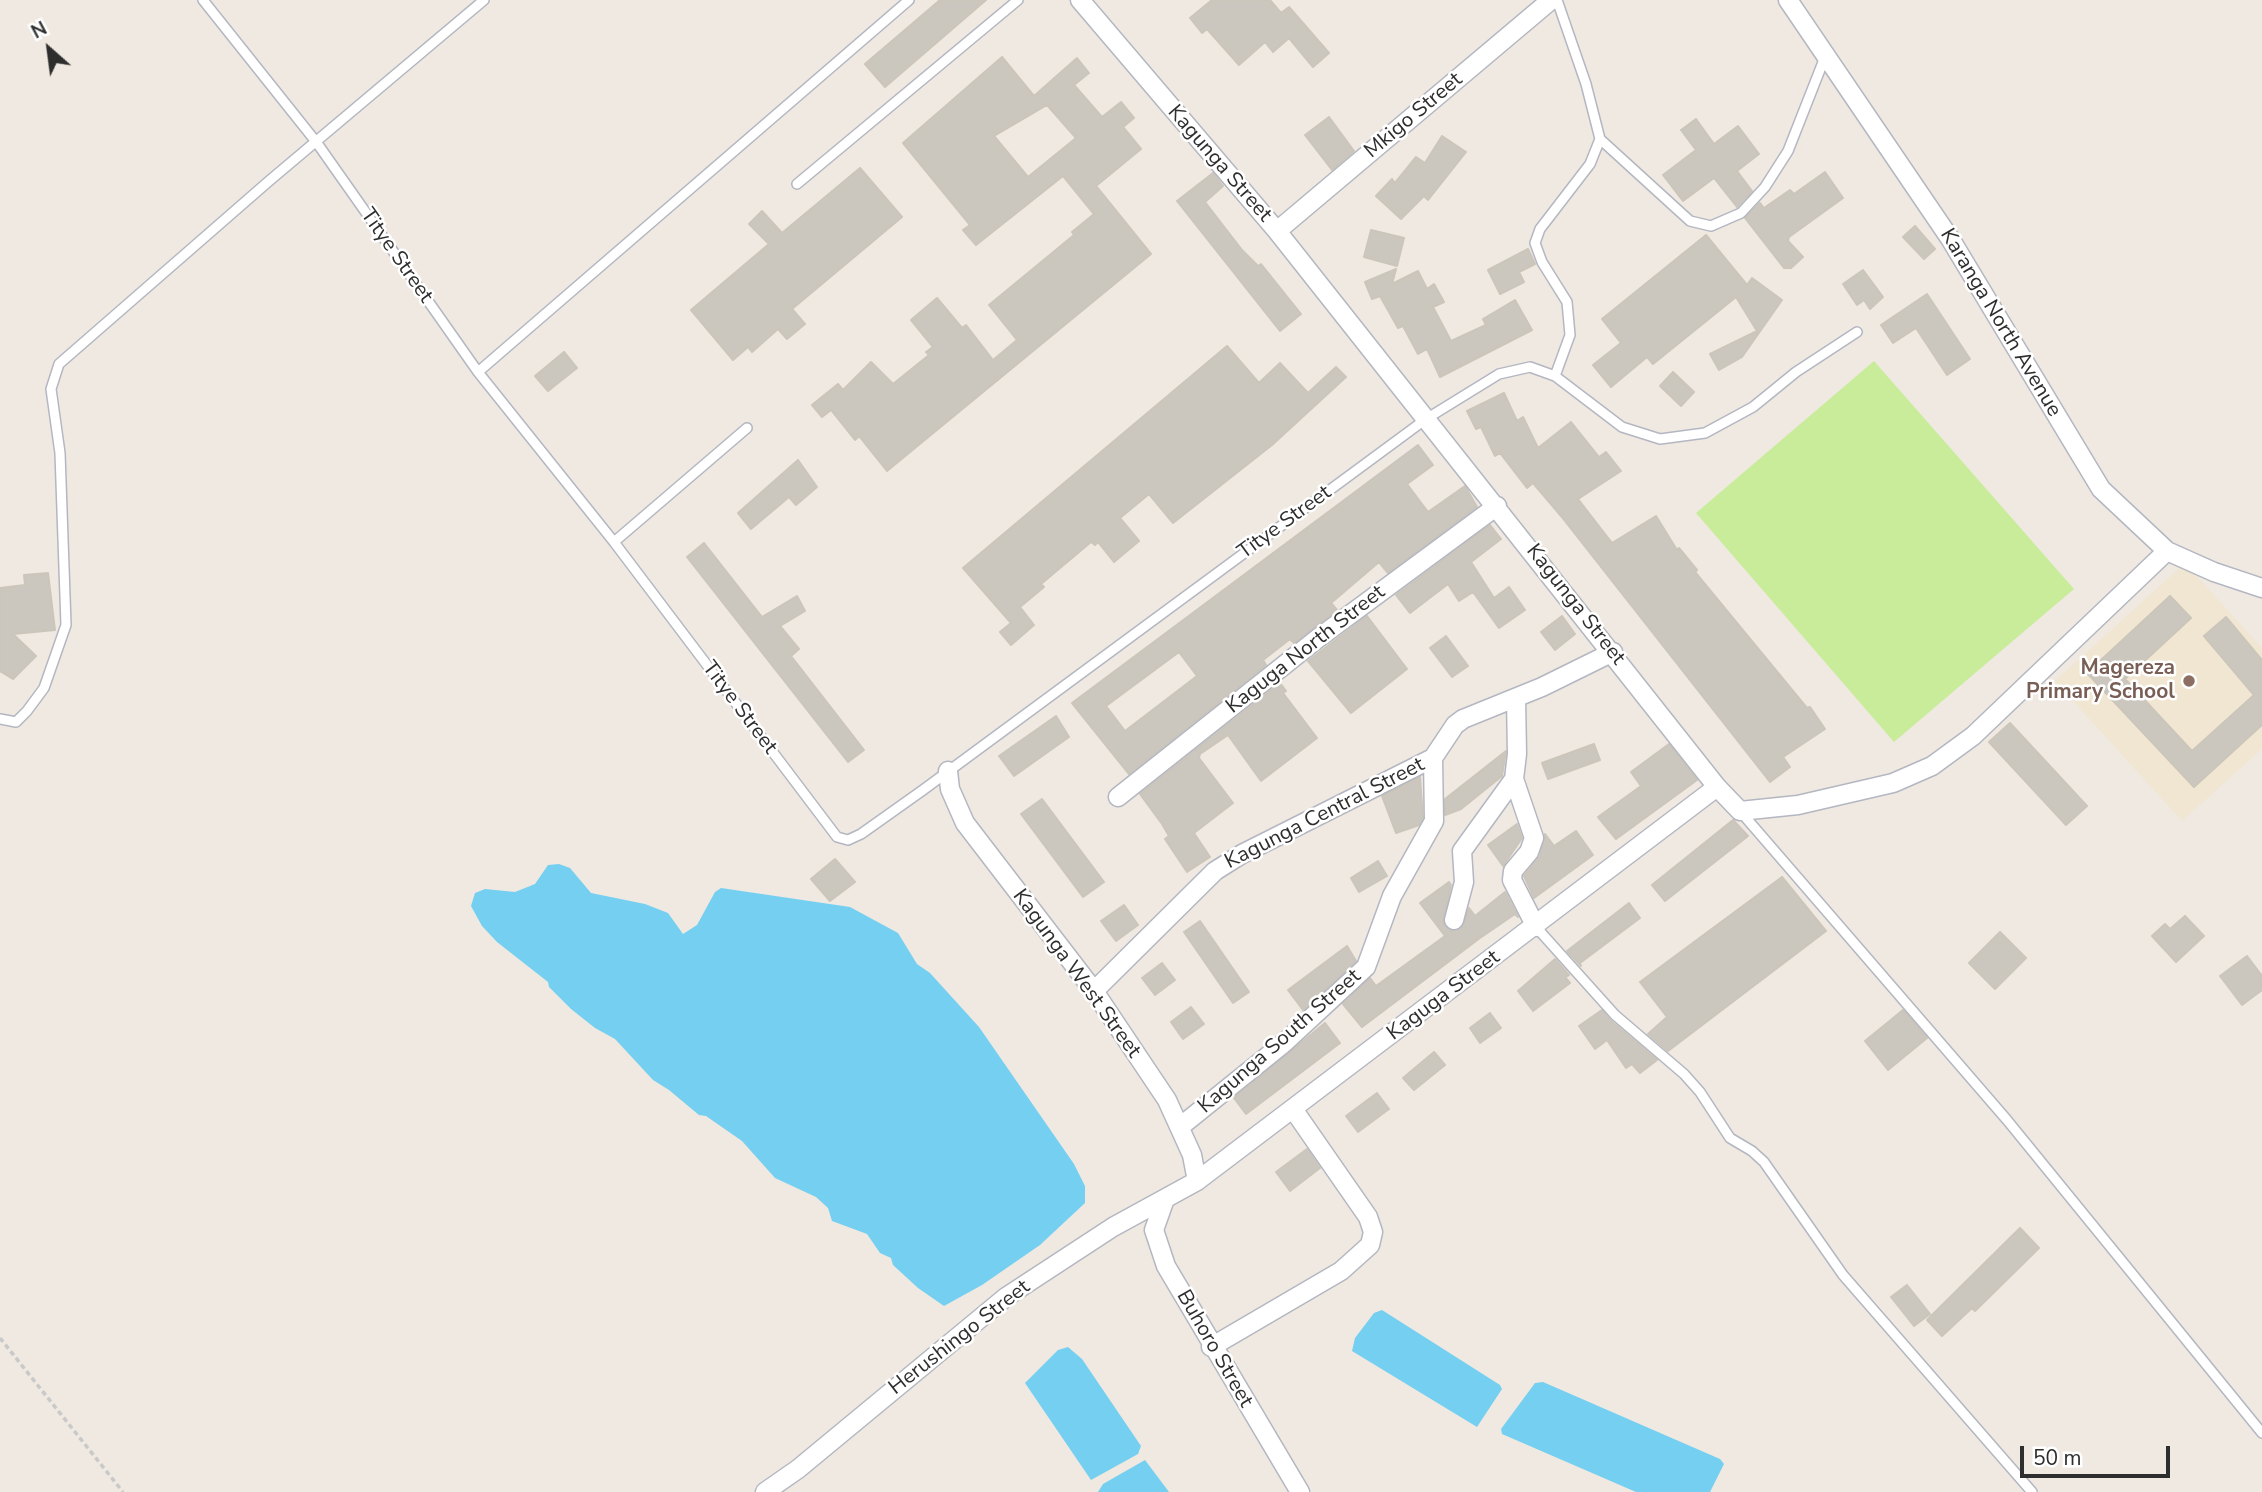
<!DOCTYPE html>
<html>
<head>
<meta charset="utf-8">
<style>
	body { margin:0 }
	#map { position:relative; width:2262px; height:1492px; overflow:hidden; background:#efe9e1; font-family:"Nunito Sans",sans-serif }
	canvas { display:block }
	.north { position:absolute; left:14px; top:14px; width:70px; height:70px; -webkit-text-stroke:5px #fff; paint-order:stroke; rotate:332deg; font-size:19px; font-weight:700; line-height:28px; text-align:center; color:#2e2e2e }
	.north::after { content:''; display:block; margin:auto; width:24px; height:32px; background:#2e2e2e; clip-path:polygon(50% 0,100% 100%,50% 72%,0 100%) }
	.scale { position:absolute; left:2020px; top:1446px; width:150px; height:32px; box-sizing:border-box; border:4px solid #2e2e2e; border-top:0; padding-left:9px; font-size:21px; line-height:24px; white-space:nowrap; color:#2e2e2e; -webkit-text-stroke:5px #fff; paint-order:stroke }
</style>
</head>
<body>
<div id="map">
<canvas width="2262" height="1492"></canvas>
<div class="north">N</div>
<div class="scale">50 m</div>
</div>
<script>
const g = document.querySelector('canvas').getContext('2d');
g.lineJoin = 'round';
function fillPath(path, color) {
  g.fillStyle = color;
  g.fill(path, 'evenodd');
}
function toPath(rows) {
  const path = new Path2D();
  for (const r of rows) {
    path.moveTo(r[0], r[1]);
    for (let i = 2; i < r.length; i += 2) path.lineTo(r[i], r[i + 1]);
  }
  return path;
}
function strokePath(path, color, width, dash) {
  g.strokeStyle = color;
  g.lineWidth = width;
  g.lineCap = dash ? 'butt' : 'round';
  g.setLineDash(dash || []);
  g.stroke(path);
}
function write(font, color, halo, rows, align = 'center') {
  g.font = font + ' "Nunito Sans",sans-serif';
  g.lineWidth = 5;
  g.setLineDash([]);
  g.textBaseline = 'middle';
  g.strokeStyle = halo;
  g.fillStyle = color;
  for (const [text, x, y, turn = 0] of rows) {
    g.save();
    g.translate(x, y);
    g.rotate((+turn || 0) * Math.PI / 180);
    g.textAlign = isNaN(turn) ? turn : align;
    if (halo) g.strokeText(text, 0, 0);
    g.fillText(text, 0, 0);
    g.restore();
  }
}
const education = toPath([
	[2185,563,2262,648,2262,749,2182,821,2055,681]
]);
const pitch = toPath([
	[1874,361,2074,589,1894,742,1696,513]
]);
const water = toPath([
	[559,864,570,868,591,893,645,904,668,913,683,934,697,925,715,892,721,888,850,907,898,933,917,964,930,973,979,1027,1074,1164,1085,1186,1085,1203,1040,1245,982,1285,944,1306,918,1288,893,1265,891,1258,880,1253,867,1234,832,1221,828,1208,816,1197,775,1178,742,1141,706,1116,699,1115,669,1090,653,1080,615,1039,595,1028,571,1009,549,987,548,982,497,942,482,926,471,906,475,893,485,889,515,892,535,884,548,865],
	[1382,1310,1500,1385,1502,1389,1477,1427,1352,1351,1355,1338,1374,1313],
	[1068,1347,1082,1359,1141,1446,1138,1454,1091,1480,1025,1383,1058,1350],
	[1543,1382,1720,1459,1724,1464,1710,1492,1636,1492,1502,1434,1501,1429,1535,1383],
	[1145,1460,1169,1492,1098,1492,1103,1484]
]);
const building = toPath([
	[940,0,986,0,885,87,865,64,940,0],
	[1212,0,1270,0,1281,13,1289,7,1329,53,1313,67,1289,38,1273,52,1265,42,1239,65,1207,29,1202,33,1190,18,1212,0],
	[1002,57,1034,96,1077,58,1089,73,1074,85,1102,117,1121,102,1134,118,1123,127,1141,149,1096,186,1151,254,887,471,859,436,855,440,831,410,822,417,812,405,838,384,843,390,871,362,893,384,929,355,926,352,933,347,911,320,937,298,962,328,966,325,993,360,1017,340,989,305,1074,235,1072,232,1094,214,1063,176,976,245,963,230,970,225,903,143,1002,57],
	[1047,105,1076,138,1028,177,994,136,1047,105],
	[1329,117,1354,151,1332,170,1305,135,1329,117],
	[1696,119,1714,144,1738,126,1759,154,1737,171,1752,191,1737,207,1714,178,1683,201,1663,175,1696,150,1681,130,1696,119],
	[1442,136,1466,152,1428,200,1424,196,1401,219,1376,196,1392,179,1395,183,1416,157,1425,163,1442,136],
	[860,168,902,217,792,309,805,324,787,339,778,329,752,352,748,347,733,360,691,310,769,244,749,224,762,211,782,233,860,168],
	[1825,172,1843,198,1789,237,1788,241,1803,257,1791,268,1784,268,1745,218,1760,203,1764,208,1790,190,1794,194,1825,172],
	[1213,173,1223,186,1205,202,1242,250,1258,266,1261,264,1301,314,1280,331,1177,201,1213,173],
	[1915,226,1935,249,1924,259,1903,237,1915,226],
	[1371,230,1404,238,1397,266,1364,257,1371,230],
	[1706,235,1747,285,1752,278,1782,300,1742,357,1719,370,1710,354,1757,331,1736,297,1653,364,1647,357,1611,387,1593,365,1621,343,1602,319,1706,235],
	[1528,249,1535,264,1519,272,1524,282,1500,294,1488,270,1528,249],
	[1396,269,1392,284,1418,271,1427,289,1434,284,1444,302,1433,307,1451,341,1486,325,1483,319,1515,300,1532,330,1440,377,1427,349,1418,354,1403,326,1398,328,1380,296,1372,299,1365,282,1396,269],
	[1863,270,1883,297,1870,309,1864,300,1857,305,1843,284,1863,270],
	[1927,294,1970,359,1947,375,1916,328,1893,343,1881,325,1927,294],
	[1227,346,1259,383,1280,363,1308,393,1336,367,1346,377,1272,445,1173,523,1149,494,1120,518,1139,541,1114,562,1098,542,1095,545,1091,542,1041,584,1044,587,1020,607,1034,625,1011,645,1000,632,1011,623,963,568,1227,346],
	[564,352,577,368,548,391,535,376,564,352],
	[1673,372,1694,392,1681,406,1660,386,1673,372],
	[1504,393,1517,421,1523,417,1538,448,1571,422,1599,457,1606,452,1621,471,1578,499,1612,543,1656,516,1677,550,1679,548,1697,570,1695,572,1807,708,1810,707,1825,729,1783,757,1790,767,1770,782,1561,516,1533,483,1527,488,1500,453,1495,456,1481,427,1476,429,1467,411,1504,393],
	[1418,445,1433,465,1407,484,1428,512,1465,486,1477,507,1388,573,1379,562,1331,603,1337,610,1294,643,1290,639,1263,660,1266,665,1129,774,1072,703,1418,445],
	[1179,652,1197,676,1125,731,1106,706,1179,652],
	[798,460,817,487,796,505,789,497,751,529,738,513,798,460],
	[1490,525,1501,539,1471,562,1494,598,1509,587,1525,610,1499,628,1473,592,1459,601,1448,584,1410,613,1396,595,1490,525],
	[704,543,762,617,797,596,805,611,780,626,799,649,791,656,864,750,848,762,687,557,704,543],
	[48,573,55,630,13,634,36,656,13,679,0,671,0,588,25,585,24,575,48,573],
	[2170,596,2191,618,2125,679,2192,751,2254,695,2204,636,2226,617,2262,660,2262,725,2194,787,2087,673,2170,596],
	[1367,616,1407,669,1351,713,1308,661,1367,616],
	[1562,616,1575,634,1555,650,1541,632,1562,616],
	[1446,636,1468,666,1452,677,1430,648,1446,636],
	[1280,683,1286,691,1283,693,1317,738,1261,781,1228,735,1200,754,1199,758,1233,803,1194,833,1210,857,1187,872,1165,839,1169,836,1162,824,1140,794,1280,683],
	[1056,716,1069,737,1014,776,999,756,1056,716],
	[2010,723,2087,806,2066,825,1989,742,2010,723],
	[1594,744,1600,760,1548,779,1542,763,1594,744],
	[1669,744,1697,780,1616,839,1598,817,1641,786,1631,772,1669,744],
	[1506,751,1502,776,1461,809,1445,815,1445,799,1506,751],
	[1420,777,1423,818,1419,825,1396,833,1382,796,1420,777],
	[1042,799,1104,882,1083,897,1021,814,1042,799],
	[1733,820,1748,836,1665,901,1652,885,1733,820],
	[1517,824,1522,838,1503,866,1488,845,1517,824],
	[1576,831,1593,855,1534,898,1524,876,1540,856,1545,834,1554,846,1576,831],
	[835,859,855,882,830,901,811,879,835,859],
	[1378,861,1387,876,1359,892,1351,878,1378,861],
	[1782,877,1826,931,1668,1051,1648,1034,1667,1017,1640,982,1782,877],
	[1449,882,1451,885,1443,922,1450,931,1462,927,1469,908,1475,916,1505,892,1518,917,1515,914,1480,938,1362,1027,1343,1004,1370,978,1376,986,1445,936,1420,903,1449,882],
	[1629,903,1640,918,1580,963,1581,966,1567,951,1629,903],
	[1124,905,1138,925,1116,941,1101,921,1124,905],
	[2185,916,2204,936,2176,962,2152,936,2165,924,2170,929,2185,916],
	[1200,921,1249,992,1233,1003,1184,932,1200,921],
	[2000,932,2026,958,1995,989,1969,963,2000,932],
	[1347,946,1356,961,1303,1010,1288,990,1347,946],
	[2247,956,2262,976,2262,990,2242,1005,2220,976,2247,956],
	[1555,959,1569,975,1565,977,1570,983,1533,1011,1518,991,1555,959],
	[1162,963,1175,980,1155,995,1142,978,1162,963],
	[1191,1007,1204,1024,1183,1039,1171,1022,1191,1007],
	[1602,1010,1610,1020,1657,1060,1640,1073,1632,1064,1626,1068,1607,1040,1595,1049,1579,1026,1602,1010],
	[1903,1010,1927,1038,1888,1070,1865,1041,1903,1010],
	[1490,1013,1501,1028,1480,1043,1470,1028,1490,1013],
	[1325,1023,1340,1043,1246,1114,1234,1098,1325,1023],
	[1434,1052,1445,1065,1414,1090,1403,1078,1434,1052],
	[1377,1093,1389,1109,1358,1132,1346,1116,1377,1093],
	[1307,1149,1320,1168,1290,1191,1276,1172,1307,1149],
	[2020,1228,2039,1248,1975,1311,1972,1308,1942,1336,1927,1320,2020,1228],
	[1907,1285,1930,1314,1914,1326,1891,1297,1907,1285]
]);
const path = toPath([
	[0,1338,123,1492]
]);
const lane = toPath([
	[203,0,317,143,478,372,614,542,837,837,848,840,861,834,923,790,1426,419,1499,374,1530,367,1555,376,1622,427,1660,439,1705,433,1753,407,1796,372,1857,332],
	[1600,139,1690,221,1711,226,1741,213,1765,187,1788,151,1825,57],
	[797,184,1018,0],
	[478,372,909,0],
	[1555,376,1570,335,1567,302,1542,262,1535,243,1540,229,1590,164,1600,139,1586,84,1557,0],
	[614,542,747,428],
	[0,719,16,722,27,711,44,688,66,625,60,453,51,389,59,364,269,181,484,0],
	[1740,811,2007,1120,2262,1433],
	[1536,927,1615,1015,1684,1074,1700,1092,1730,1138,1752,1151,1764,1162,1843,1275,2032,1492]
]);
const street = toPath([
	[1080,0,1277,231,1717,787,1740,811,1798,805,1893,783,1932,766,1973,736,2167,551],
	[1788,0,1951,240,2101,489,2167,551,2214,572,2262,588],
	[1277,231,1551,0],
	[948,771,950,789,965,823,1094,991,1167,1100,1192,1155,1197,1181],
	[1514,779,1534,838,1529,852,1513,871,1512,880,1536,927],
	[1118,797,1317,639,1497,506],
	[1454,920,1464,882,1462,851,1514,779,1517,754,1516,698],
	[1094,991,1215,871,1242,854,1433,758,1455,725,1463,719,1542,687,1613,652],
	[1181,1126,1284,1043,1366,967,1392,896,1434,821,1433,758],
	[1165,1199,1154,1230,1166,1266,1300,1492],
	[1211,1347,1341,1271,1370,1245,1373,1232,1368,1217,1293,1109],
	[765,1492,798,1469,1006,1297,1113,1227,1197,1181,1717,787]
]);
const markers = [
	[2189,681,7,"#8d6e63"]
];
const streetNames = [
	["Mkigo Street",1414,116,-40],
	["Kagunga Street",1219,164,49],
	["Titye Street",396,256,55],
	["Karanga North Avenue",2000,323,59],
	["Titye Street",1285,523,-36],
	["Kagunga Street",1575,605,52],
	["Kaguga North Street",1306,650,-38],
	["Titye Street",739,708,53],
	["Kagunga Central Street",1325,814,-27],
	["Kagunga West Street",1076,974,54],
	["Kaguga Street",1444,996,-37],
	["Kagunga South Street",1280,1042,-41],
	["Herushingo Street",960,1338,-38],
	["Buhoro Street",1214,1349,60]
];
const educationNames = [
	["Magereza",2175,669],
	["Primary School",2175,693]
];
fillPath(education, '#f0e6d1');
fillPath(pitch, '#c9ec9a');
fillPath(water, '#75cff0');
fillPath(building, '#cbc7bf');
strokePath(building, '#cbc5ba', 2);
strokePath(lane, '#b4b7c1', 12);
strokePath(street, '#b4b7c1', 21);
strokePath(path, '#c9c9c9', 3.5, [5, 3.5]);
strokePath(lane, '#fff', 9);
strokePath(street, '#fff', 18);
for (const [x, y, r, color] of markers) {
  const dot = new Path2D();
  dot.arc(x, y, r, 0, 2 * Math.PI);
  g.fillStyle = color;
  g.fill(dot);
  strokePath(dot, '#fff', 2.5);
}
write('21px', '#2e2e2e', '#fff', streetNames);
write('bold 21px', '#785e54', '#fff', educationNames, 'right');
</script>
</body>
</html>
